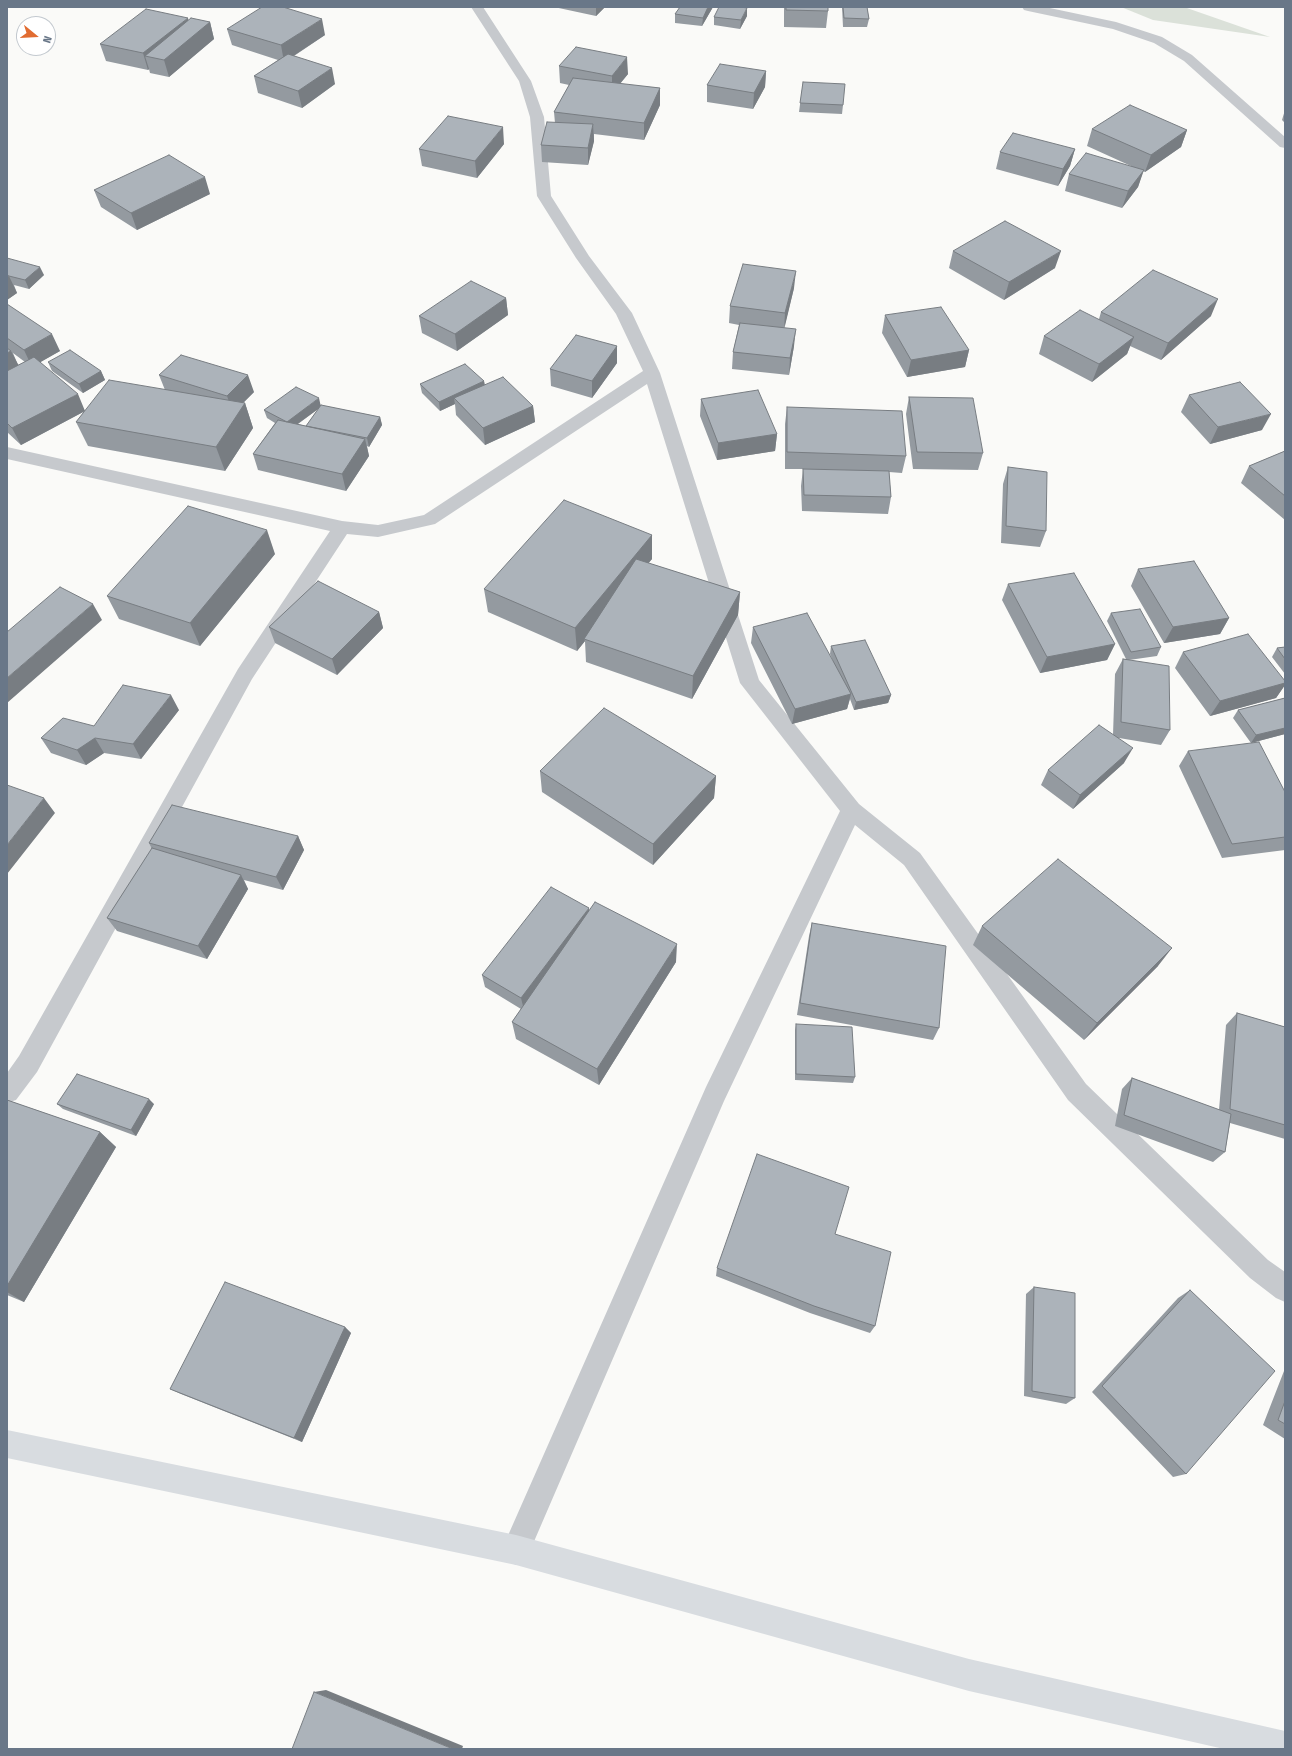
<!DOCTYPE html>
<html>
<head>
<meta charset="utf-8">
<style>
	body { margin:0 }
	#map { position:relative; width:1292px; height:1756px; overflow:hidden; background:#fafaf8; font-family:"Fira Sans Condensed",sans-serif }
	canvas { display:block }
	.frame { position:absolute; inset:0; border:8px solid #697788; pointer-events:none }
	.north { position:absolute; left:16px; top:16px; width:40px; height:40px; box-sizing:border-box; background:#fff; border:1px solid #c3c9cf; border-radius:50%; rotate:108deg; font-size:11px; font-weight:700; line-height:16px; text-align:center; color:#697788 }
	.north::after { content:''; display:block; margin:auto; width:14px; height:18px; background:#e16c31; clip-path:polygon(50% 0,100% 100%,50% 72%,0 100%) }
</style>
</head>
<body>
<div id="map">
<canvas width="1292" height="1756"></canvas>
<div class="frame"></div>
<div class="north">N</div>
</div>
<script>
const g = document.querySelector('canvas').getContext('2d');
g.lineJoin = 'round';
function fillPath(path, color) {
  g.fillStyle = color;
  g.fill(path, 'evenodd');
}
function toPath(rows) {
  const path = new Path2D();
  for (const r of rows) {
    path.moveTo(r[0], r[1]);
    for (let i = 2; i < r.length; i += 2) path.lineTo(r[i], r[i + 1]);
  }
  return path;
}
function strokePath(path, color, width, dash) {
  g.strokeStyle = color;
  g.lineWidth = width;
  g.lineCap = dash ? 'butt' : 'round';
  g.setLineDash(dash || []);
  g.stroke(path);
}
const green = toPath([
	[1121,7,1184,7,1270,37,1153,20]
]);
const minor = toPath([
	[471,7,483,7,531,81,544,117,551,196,589,256,632,313,660,373,759,680,859,804,920,853,1086,1084,1268,1260,1285,1272,1285,1302,1276,1298,1250,1278,1068,1100,904,865,855,825,724,1101,526,1560,516,1565,506,1560,501,1550,506,1540,706,1087,840,811,740,683,647,384,435,524,378,537,347,534,252,679,37,1072,16,1100,7,1103,7,1073,19,1056,238,669,330,531,7,459,7,447,342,521,378,525,424,515,643,371,616,314,576,258,537,196,530,117,519,81,471,7],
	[1022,7,1045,7,1116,22,1162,37,1192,55,1285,137,1285,148,1280,147,1184,61,1154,43,1113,29,1028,11,1024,10,1022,7]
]);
const secondary = toPath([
	[7,1430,516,1535,969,1659,1285,1731,1285,1749,1224,1749,969,1691,516,1565,7,1458,7,1430]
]);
const wall = toPath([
	[554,7,605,7,596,16],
	[680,7,713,7,702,26,675,23,675,14],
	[784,7,828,7,828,11,826,28,784,27],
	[842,7,867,7,869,19,867,27,843,27],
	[747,16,740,29,714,25,714,17],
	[188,21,210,22,214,39,169,77,150,73,149,69,148,70,106,61,100,44],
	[227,29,325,35,294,56,335,84,302,108,258,93,254,76,278,60,232,45],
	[559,66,628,74,620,84,660,88,660,105,644,140,594,134,594,141,588,165,542,162,541,145,555,123,554,112,569,85,560,83],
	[766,71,765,87,753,109,707,102,707,85],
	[803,82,843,105,842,114,799,112],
	[1285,110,1285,123,1282,120],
	[1092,129,1187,130,1181,147,1145,172,1143,171,1138,187,1122,208,1065,191,1069,174,1131,166,1087,146],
	[504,144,477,178,422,166,419,149],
	[1075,149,1070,166,1058,186,996,169,1000,152],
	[94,190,210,194,137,230,101,207],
	[953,251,1055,268,1004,300,949,268],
	[7,258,44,275,29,289,14,285,17,293,7,300],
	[794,288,784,328,794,346,789,375,732,369,733,352,739,325,729,323,730,306],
	[506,298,508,315,457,351,422,333,419,316],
	[7,304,60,351,40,362,85,411,165,390,159,375,254,392,243,403,245,403,253,428,225,471,88,446,76,422,85,411,21,445,7,432],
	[13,353,25,362,18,365],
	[1101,312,1211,316,1161,360,1130,346,1127,354,1092,382,1039,354,1044,336,1099,319],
	[885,315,969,350,965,367,907,377,882,333],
	[617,346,617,363,592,398,551,386,550,369],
	[48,362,101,371,105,380,83,393,52,371],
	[484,381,485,385,533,406,535,422,485,445,456,415,455,404,440,411,422,393,420,384],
	[1189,395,1262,430,1210,444,1181,412],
	[909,397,983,453,978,470,913,469,906,414],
	[701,399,777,434,775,451,717,460,700,416],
	[320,405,380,417,382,425,369,447,367,446,369,456,346,491,258,470,253,454,275,423,267,418,264,410],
	[318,409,306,426,298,424],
	[787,407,906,456,902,473,889,472,891,497,888,514,802,511,801,486,803,469,785,469,785,424],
	[1285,451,1285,520,1241,483,1249,466],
	[1008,467,1046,531,1040,547,1001,543,1003,484],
	[652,535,652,559,648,563,740,592,738,615,692,699,586,662,585,641,577,651,488,612,484,589],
	[275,554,200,646,119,619,107,596],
	[1138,569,1229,618,1220,634,1164,643,1131,586],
	[1008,584,1115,644,1107,660,1040,673,1002,600],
	[379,612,383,628,337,675,275,643,269,627],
	[1111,613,1161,647,1157,656,1129,660,1170,730,1161,745,1119,738,1124,763,1073,809,1041,785,1048,770,1113,735,1115,674,1123,659,1126,659,1107,621],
	[753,627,833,661,830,654,831,646,891,695,888,703,854,710,850,699,847,709,792,724,751,643],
	[1285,647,1285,674,1272,657,1277,648],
	[1183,652,1285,681,1285,685,1276,698,1210,716,1175,668],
	[1285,698,1285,734,1251,743,1233,718,1238,710],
	[179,710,141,759,104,753,86,765,51,753,41,738,94,726],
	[1188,751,1285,792,1285,850,1222,858,1179,766],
	[540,771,716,776,714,798,653,865,542,792],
	[298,836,304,850,283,890,244,880,248,889,207,959,117,931,107,918,152,849,149,843],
	[589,911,676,962,599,1085,516,1039,512,1022,521,1009,485,987,482,975],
	[812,923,939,1028,933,1040,797,1015,809,936],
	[982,926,1158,966,1084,1040,973,945],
	[1237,1013,1285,1027,1285,1139,1230,1123,1225,1152,1213,1162,1115,1126,1122,1089,1132,1078,1219,1110,1226,1025],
	[796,1024,855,1077,853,1083,795,1080,795,1030],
	[7,1100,100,1132,116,1147,24,1302,7,1295],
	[57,1104,154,1104,136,1136,63,1109],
	[835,1234,875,1326,870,1333,810,1313,716,1276,717,1268],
	[1034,1287,1075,1398,1066,1404,1024,1396,1026,1294],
	[1190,1290,1186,1474,1173,1477,1092,1392,1178,1298],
	[345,1327,351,1333,302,1442,181,1394,170,1389],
	[1284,1371,1285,1371,1285,1439,1263,1425]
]);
const shadedWall = toPath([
	[596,7,605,7,596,16],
	[708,7,713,7,702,26,703,18],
	[747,8,747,16,740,29,741,20],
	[188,18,192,34,145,56,149,69,148,70,143,53],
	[322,19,325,35,284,62,281,45],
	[210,22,214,39,169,77,164,60],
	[627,57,628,74,612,93,612,76],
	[332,68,335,84,302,108,298,91],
	[766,71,765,87,753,109,754,93],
	[660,88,660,105,644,140,644,123],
	[593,124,594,141,588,165,588,148],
	[503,127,504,144,477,178,475,161],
	[1187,130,1181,147,1145,172,1151,155],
	[1075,149,1070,166,1058,186,1063,169],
	[1144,170,1138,187,1122,208,1128,191],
	[205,177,210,194,137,230,131,213],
	[1061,251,1055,268,1004,300,1009,282],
	[40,267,44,275,29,289,25,280],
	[796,271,794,288,784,330,785,313],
	[9,276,17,293,7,300,7,277],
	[506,298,508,315,457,351,455,334],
	[1218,299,1211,316,1161,360,1168,343],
	[796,329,794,346,789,375,790,358],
	[52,334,60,351,32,367,24,350],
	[1134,337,1127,354,1092,382,1099,364],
	[617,346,617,363,592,398,592,381],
	[969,350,965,367,907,377,911,360],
	[11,351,20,368,7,375,7,353],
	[101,371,105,380,83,393,79,384],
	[248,375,254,392,233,413,227,396],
	[484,381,485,390,454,398,455,404,440,411,439,402],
	[78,394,85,411,21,445,12,428],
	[319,398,321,407,289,430,287,422],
	[245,403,253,428,225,471,216,447],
	[533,406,535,422,485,445,483,428],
	[1271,414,1262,430,1210,444,1218,427],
	[380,417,382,425,369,447,367,438],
	[777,434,775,451,717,460,718,443],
	[365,439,369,456,346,491,342,474],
	[267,530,275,554,200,646,190,623],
	[652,535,652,559,586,640,584,639,585,641,577,651,575,628],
	[740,592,738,615,692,699,693,676],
	[93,604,102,620,7,703,7,678],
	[379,612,383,628,337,675,332,659],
	[1229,618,1220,634,1164,643,1173,627],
	[1115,644,1107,660,1040,673,1047,657],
	[1285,683,1285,685,1276,698,1210,716,1220,701],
	[851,694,847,709,792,724,795,709],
	[171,695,179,710,141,759,133,744],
	[891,695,888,703,854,710,856,702],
	[1285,728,1285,734,1251,743,1256,735],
	[95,738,104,753,86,765,77,750],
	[1133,748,1124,763,1073,809,1080,795],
	[716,776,714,798,653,865,653,844],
	[44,798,55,813,7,874,7,845],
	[298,836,304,850,283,890,276,877],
	[241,875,248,889,207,959,198,946],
	[589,908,590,921,524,1010,521,998],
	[677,944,676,962,599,1085,597,1069],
	[1172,948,1158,966,1084,1040,1097,1023],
	[149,1099,154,1104,136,1136,131,1130],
	[100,1132,116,1147,24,1302,7,1292,7,1286],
	[345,1327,351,1333,302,1442,294,1438],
	[326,1690,463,1746,462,1749,453,1749,314,1692]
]);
const building = toPath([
	[262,7,283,7,322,19,281,45,227,29,262,7],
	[680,7,708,7,703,18,675,14,680,7],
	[719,7,741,7,747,8,741,20,714,17,719,7],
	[786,7,828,7,828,11,786,10,786,7],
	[843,7,867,7,869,19,844,18,843,7],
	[146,9,188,18,143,53,100,44,146,9],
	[191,18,210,22,164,60,145,56,191,18],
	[576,47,627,57,612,76,559,66,576,47],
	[288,54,332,68,298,91,254,76,288,54],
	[720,64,766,71,754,93,707,85,720,64],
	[573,78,660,88,644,123,554,112,573,78],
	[803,82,845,84,843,105,800,103,803,82],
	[1130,105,1187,130,1151,155,1092,129,1130,105],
	[448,116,503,127,475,161,419,149,448,116],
	[547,122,593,124,588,148,541,145,547,122],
	[1013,133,1075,149,1063,169,1000,152,1013,133],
	[1086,153,1144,170,1128,191,1069,174,1086,153],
	[169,155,205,177,131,213,94,190,169,155],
	[1005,221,1061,251,1009,282,953,251,1005,221],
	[7,258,40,267,25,280,9,276,7,275,7,258],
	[743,264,796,271,785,313,730,306,743,264],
	[1153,270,1218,299,1168,343,1101,312,1153,270],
	[471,281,506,298,455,334,419,316,471,281],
	[7,304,52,334,24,350,7,338,7,304],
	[941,307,969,350,911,360,885,315,941,307],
	[1080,310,1134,337,1099,364,1044,336,1080,310],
	[740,323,796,329,790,358,733,352,740,323],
	[576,335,617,346,592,381,550,369,576,335],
	[7,348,11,351,7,353,7,348],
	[70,350,101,371,79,384,48,362,70,350],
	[181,355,248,375,227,396,159,375,181,355],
	[34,357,78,394,12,428,7,423,7,371,34,357],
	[465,364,484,381,439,402,420,384,465,364],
	[503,377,533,406,483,428,454,398,503,377],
	[109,380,245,403,216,447,76,422,109,380],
	[1240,382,1271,414,1218,427,1189,395,1240,382],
	[296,387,319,398,287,422,264,410,296,387],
	[758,390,777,434,718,443,701,399,758,390],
	[909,397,973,398,983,453,917,452,909,397],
	[321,405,380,417,367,438,306,426,321,405],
	[787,407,902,411,906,456,787,452,787,407],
	[278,420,365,439,342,474,253,454,278,420],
	[1285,451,1285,496,1249,466,1285,451],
	[1008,467,1047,472,1046,531,1006,526,1008,467],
	[803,469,889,471,891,497,804,495,803,469],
	[564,500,652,535,575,628,484,589,564,500],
	[188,506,267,530,190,623,107,596,188,506],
	[636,559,740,592,693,676,584,639,636,559],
	[1194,561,1229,618,1173,627,1138,569,1194,561],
	[1074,573,1115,644,1047,657,1008,584,1074,573],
	[318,581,379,612,332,659,269,627,318,581],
	[60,587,93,604,7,678,7,632,60,587],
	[1140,609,1161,647,1131,652,1111,613,1140,609],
	[807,613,851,694,795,709,753,627,807,613],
	[1248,634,1285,681,1285,683,1220,701,1183,652,1248,634],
	[865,640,891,695,856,702,831,646,865,640],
	[1285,647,1285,659,1277,648,1285,647],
	[1123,659,1169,666,1170,730,1121,722,1123,659],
	[123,685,171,695,133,744,95,738,77,750,41,738,63,718,94,726,123,685],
	[1285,698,1285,728,1256,735,1238,710,1285,698],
	[604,708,716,776,653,844,540,771,604,708],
	[1099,725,1133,748,1080,795,1048,770,1099,725],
	[1259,742,1285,792,1285,837,1232,844,1188,751,1259,742],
	[7,785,44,798,7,845,7,785],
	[172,805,298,836,276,877,149,843,172,805],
	[152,848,241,875,198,946,107,918,152,848],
	[1058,859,1172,948,1097,1023,982,926,1058,859],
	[551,887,589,908,521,998,482,975,551,887],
	[595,902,677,944,597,1069,512,1022,595,902],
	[812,923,946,946,939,1028,800,1003,812,923],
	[1237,1013,1285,1027,1285,1125,1230,1109,1237,1013],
	[796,1024,852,1027,855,1077,796,1074,796,1024],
	[77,1074,149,1099,131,1130,57,1104,77,1074],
	[1132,1078,1231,1114,1225,1152,1124,1115,1132,1078],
	[7,1100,100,1132,7,1286,7,1100],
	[757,1154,849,1187,835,1234,891,1252,875,1326,814,1306,717,1268,757,1154],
	[225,1282,345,1327,294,1438,170,1389,225,1282],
	[1034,1287,1075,1293,1075,1398,1032,1391,1034,1287],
	[1190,1290,1275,1371,1186,1474,1102,1386,1190,1290],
	[1285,1401,1285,1424,1278,1420,1285,1401],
	[314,1692,453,1749,292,1749,314,1692]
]);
fillPath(green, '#dbe1d9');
fillPath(minor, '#c6c9cd');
fillPath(secondary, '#d8dce0');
fillPath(wall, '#949aa0');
fillPath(shadedWall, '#787d82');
fillPath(building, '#acb3ba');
strokePath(building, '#787d82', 1);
</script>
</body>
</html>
